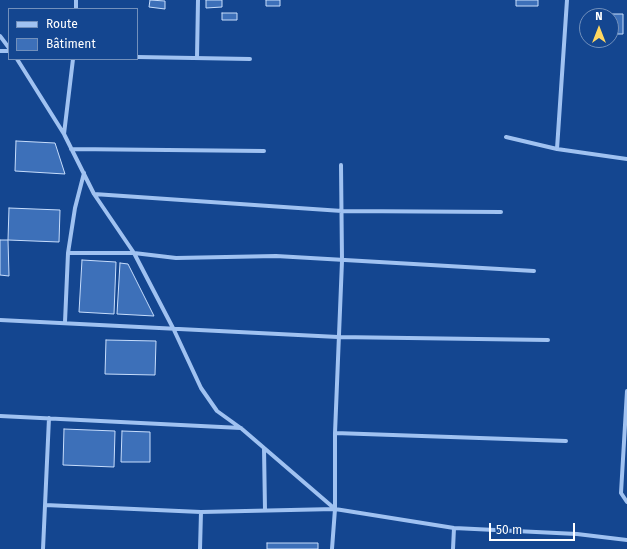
<!DOCTYPE html>
<html>
<head>
<meta charset="utf-8">
<style>
	body { margin:0 }
	#map { position:relative; width:627px; height:549px; overflow:hidden; background:#144690; font-family:"Fira Sans",sans-serif }
	canvas { display:block }
	.legend { position:absolute; left:8px; top:8px; width:130px; height:52px; box-sizing:border-box; background:#144690; border:1px solid #7290bc; margin:0; padding:5px 7px; list-style:none; font-size:12px; color:#fff }
	.legend li { display:flex; align-items:center; gap:8px; height:20px }
	.legend b { width:20px; border:1px solid #7290bc }
	.north { position:absolute; left:579px; top:8px; width:40px; height:40px; box-sizing:border-box; background:#144690; border:1px solid #7290bc; border-radius:50%; rotate:0deg; font-size:11px; font-weight:700; line-height:16px; text-align:center; color:#fff }
	.north::after { content:''; display:block; margin:auto; width:14px; height:18px; background:#ffd760; clip-path:polygon(50% 0,100% 100%,50% 72%,0 100%) }
	.scale { position:absolute; left:489px; top:523px; width:86px; height:18px; box-sizing:border-box; border:2px solid #fff; border-top:0; padding-left:5px; font-size:12px; line-height:14px; white-space:nowrap; color:#fff; -webkit-text-stroke:3px #144690; paint-order:stroke }
</style>
</head>
<body>
<div id="map">
<canvas width="627" height="549"></canvas>
<ul class="legend">
<li><b style="height:5px;background:#a0c2f1"></b>Route</li>
<li><b style="height:11px;background:#3d70b9"></b>Bâtiment</li>
</ul>
<div class="north">N</div>
<div class="scale">50 m</div>
</div>
<script>
const g = document.querySelector('canvas').getContext('2d');
g.lineJoin = 'round';
function fillPath(path, color) {
  g.fillStyle = color;
  g.fill(path, 'evenodd');
}
function toPath(rows) {
  const path = new Path2D();
  for (const r of rows) {
    path.moveTo(r[0], r[1]);
    for (let i = 2; i < r.length; i += 2) path.lineTo(r[i], r[i + 1]);
  }
  return path;
}
function strokePath(path, color, width, dash) {
  g.strokeStyle = color;
  g.lineWidth = width;
  g.lineCap = dash ? 'butt' : 'round';
  g.setLineDash(dash || []);
  g.stroke(path);
}
const building = toPath([
	[150,0,165,1,165,9,149,7,150,0],
	[206,0,222,0,222,7,206,8,206,0],
	[266,0,280,0,280,6,266,6,266,0],
	[516,0,538,0,538,6,516,6,516,0],
	[222,13,237,13,237,20,222,20,222,13],
	[588,14,623,14,623,34,611,34,611,16,588,16,588,14],
	[16,141,55,143,65,174,15,171,16,141],
	[9,208,60,210,59,242,8,240,9,208],
	[0,240,8,240,9,276,0,275,0,240],
	[82,260,116,262,114,314,79,312,82,260],
	[120,263,128,264,154,316,117,314,120,263],
	[106,340,156,341,155,375,105,374,106,340],
	[64,429,115,431,114,467,63,465,64,429],
	[122,431,150,432,150,462,121,462,122,431],
	[267,543,318,543,318,549,267,549,267,543]
]);
const minor = toPath([
	[76,9,76,0],
	[0,36,9,48],
	[0,51,9,51],
	[137,57,250,59],
	[197,58,198,0],
	[17,59,64,134,94,194,134,253,174,330,201,388,217,411,242,429,335,509],
	[64,134,73,59],
	[506,137,557,149,627,159],
	[71,149,264,151],
	[557,149,567,0],
	[94,194,342,211,501,212],
	[68,253,134,253,176,258,276,256,534,271],
	[0,320,338,337,548,340],
	[65,322,68,253,75,208,84,173],
	[627,391,621,493,627,502],
	[0,416,241,428],
	[335,433,566,441],
	[264,448,265,510],
	[45,505,201,512,335,509,454,528,577,534,627,540],
	[43,549,49,418],
	[200,549,201,512],
	[332,549,335,509,335,433,342,261,341,165],
	[453,549,454,528]
]);
fillPath(building, '#3d70b9');
strokePath(building, '#c7ddfc', 1);
strokePath(minor, '#a0c2f1', 4);
</script>
</body>
</html>
